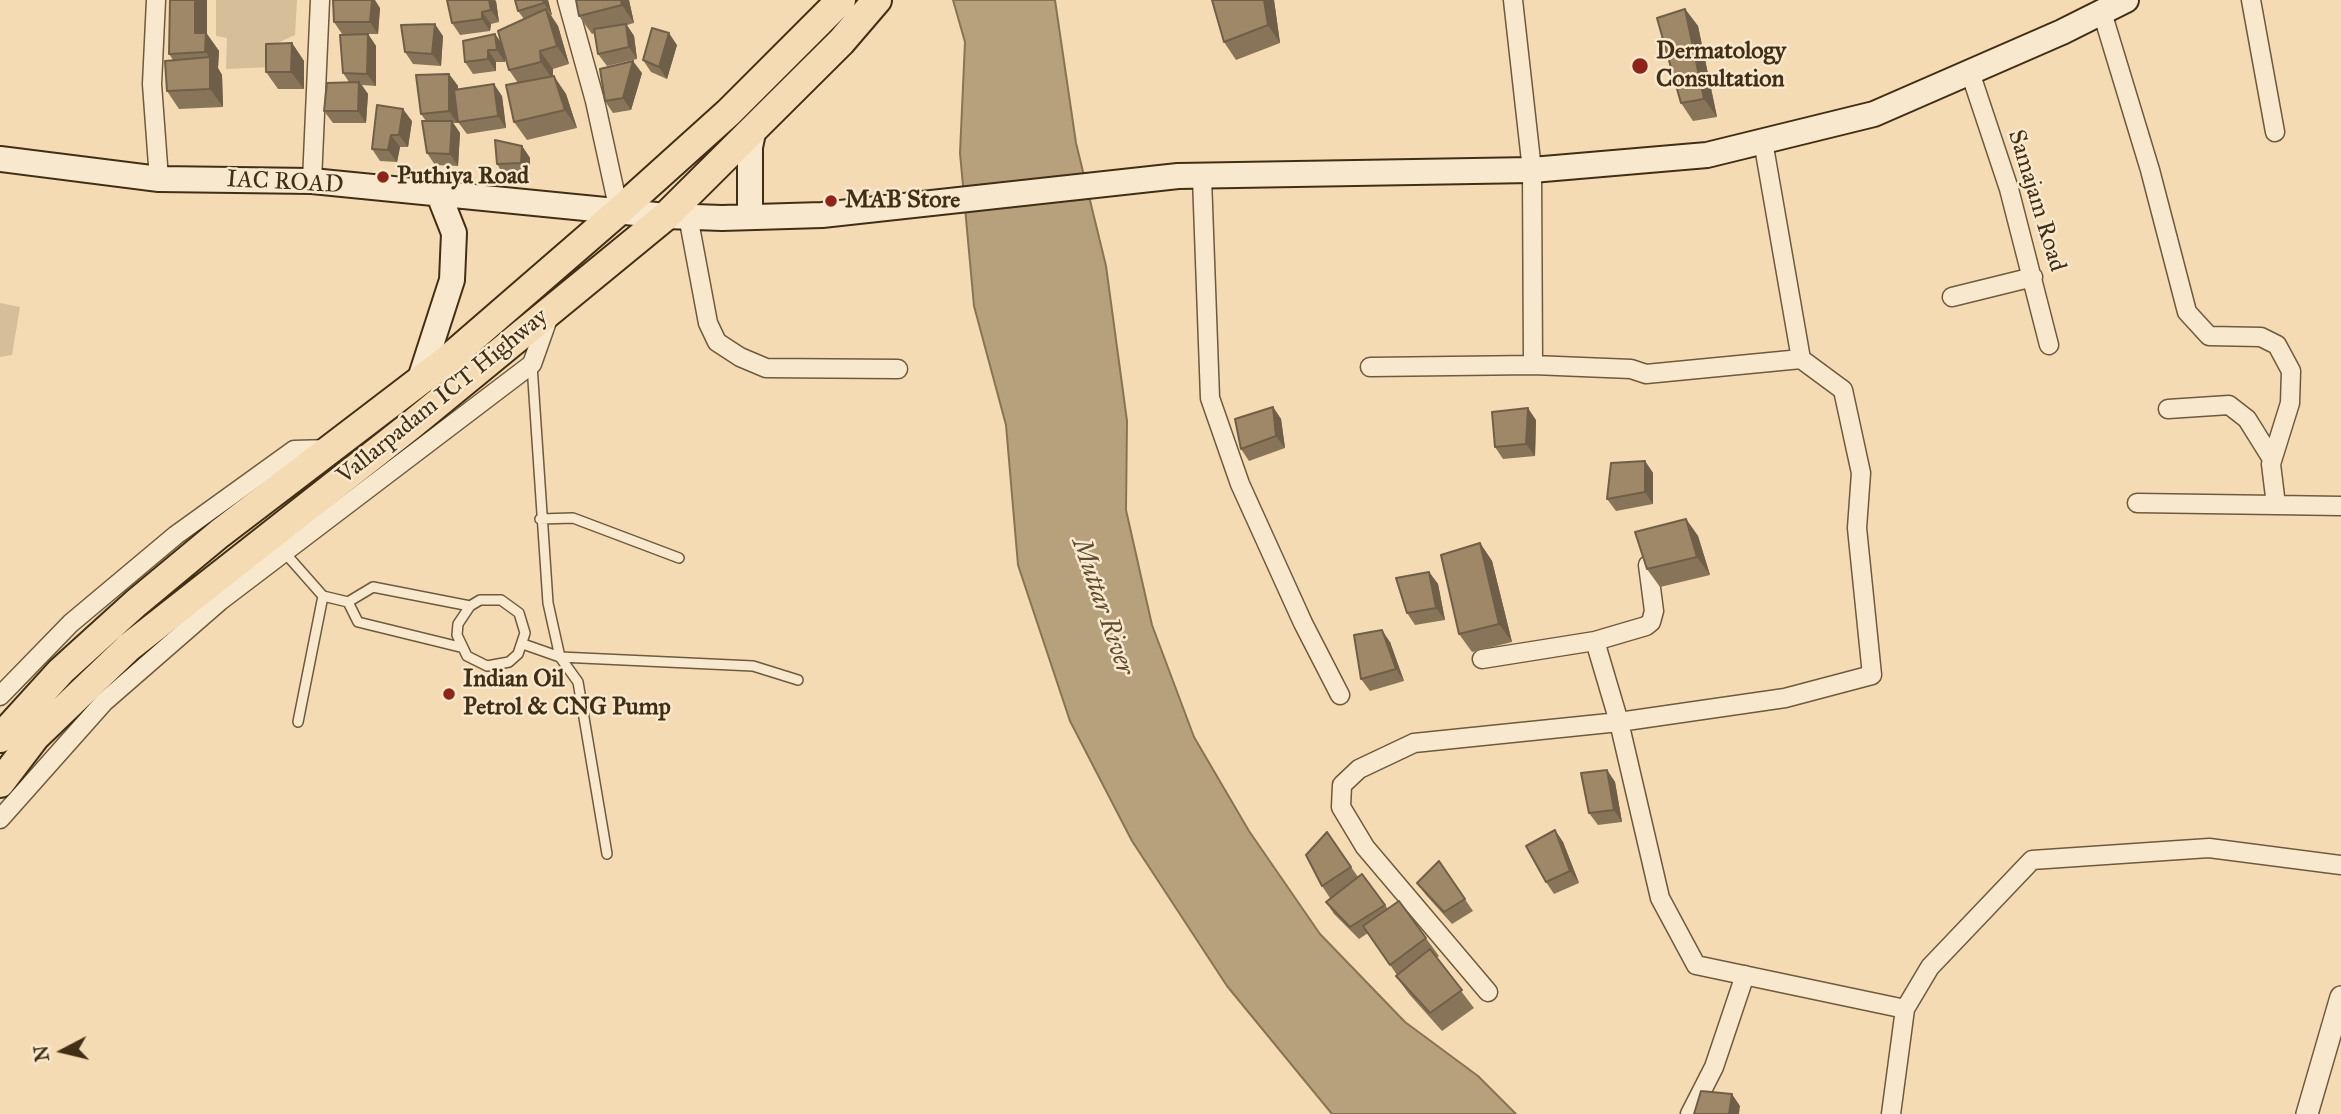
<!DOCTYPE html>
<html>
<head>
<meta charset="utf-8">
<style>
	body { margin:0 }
	#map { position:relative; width:2341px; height:1114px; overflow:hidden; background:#f4dbb3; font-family:"IM FELL Great Primer",serif }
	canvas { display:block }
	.north { position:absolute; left:28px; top:1016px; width:70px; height:70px; -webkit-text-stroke:5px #f8e8ce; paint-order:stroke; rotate:263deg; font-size:19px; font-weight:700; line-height:28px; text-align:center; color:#412f15 }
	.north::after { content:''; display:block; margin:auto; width:24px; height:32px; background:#412f15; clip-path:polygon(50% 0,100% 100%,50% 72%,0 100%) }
</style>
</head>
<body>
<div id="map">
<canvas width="2341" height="1114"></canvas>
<div class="north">N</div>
</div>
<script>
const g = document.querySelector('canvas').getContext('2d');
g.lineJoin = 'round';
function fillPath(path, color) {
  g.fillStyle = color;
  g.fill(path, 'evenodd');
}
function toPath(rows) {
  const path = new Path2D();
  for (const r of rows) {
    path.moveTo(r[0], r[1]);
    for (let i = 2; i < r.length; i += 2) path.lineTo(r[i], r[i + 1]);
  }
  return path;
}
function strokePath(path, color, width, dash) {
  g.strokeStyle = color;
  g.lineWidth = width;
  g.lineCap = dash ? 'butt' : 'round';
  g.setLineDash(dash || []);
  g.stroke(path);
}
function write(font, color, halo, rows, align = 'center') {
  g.font = font + ' "IM FELL Great Primer",serif';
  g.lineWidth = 5;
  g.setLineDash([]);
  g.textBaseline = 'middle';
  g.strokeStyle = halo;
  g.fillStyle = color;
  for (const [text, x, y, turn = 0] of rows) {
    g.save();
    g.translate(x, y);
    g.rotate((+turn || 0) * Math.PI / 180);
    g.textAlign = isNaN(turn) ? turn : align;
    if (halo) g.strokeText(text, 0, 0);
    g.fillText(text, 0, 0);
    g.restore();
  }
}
const green = toPath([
	[216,0,297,0,295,35,273,45,272,67,226,69,227,38,216,36],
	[0,303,20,307,12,355,0,357]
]);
const water = toPath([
	[953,0,1055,0,1076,143,1106,266,1127,421,1126,510,1152,625,1194,737,1249,831,1320,934,1405,1022,1478,1076,1516,1114,1332,1114,1227,986,1132,841,1070,721,1018,565,1006,425,974,306,960,153,965,42,953,0]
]);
const service = toPath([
	[532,365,548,603,560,657,578,682,607,854],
	[540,519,573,518,679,558],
	[285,553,323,596,298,722],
	[323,596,348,602,373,587,470,606,480,600,501,600,519,613,525,633,518,654,509,662,487,666,467,656,457,635,458,624,470,606],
	[348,602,358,622,460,647],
	[523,644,560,657,753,666,798,680]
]);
const minor = toPath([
	[156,0,152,84,159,179],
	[567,0,595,101,619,211],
	[1513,0,1532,170,1533,365],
	[2251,0,2275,132],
	[2102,12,2150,170,2187,312,2209,336,2261,337,2277,345,2291,371,2290,403,2271,464,2276,505,2341,506],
	[1970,72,2009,189,2049,345],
	[1202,178,1210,398,1240,484,1303,623,1340,695],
	[312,181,320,0],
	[688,216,708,323,717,342,740,357,766,368,898,369],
	[1952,297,2033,277],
	[1370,367,1533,365,1631,369,1646,374,1801,359],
	[2168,409,2229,405,2247,419,2272,459],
	[2137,503,2276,505],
	[1595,641,1619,722,1660,898,1696,965,1905,1009,1930,967,2032,860,2209,848,2341,865],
	[1482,659,1595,641,1646,626,1651,622,1654,611,1648,565],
	[0,696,71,623,176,535,294,450,330,449],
	[0,819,104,702,220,601,532,364,550,313],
	[1488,992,1365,847,1341,807,1342,785,1359,769,1414,743,1619,722,1785,698,1872,675,1857,528,1861,473,1843,390,1801,359,1763,141],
	[1690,1114,1714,1067,1745,975],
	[1891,1114,1905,1009]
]);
const tertiary = toPath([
	[2307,1114,2341,997]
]);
const secondary = toPath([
	[0,159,159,179,312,181,666,216,722,218,822,215,1178,176,1532,170,1707,155,1874,114,2062,32,2126,0],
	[750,217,750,147,754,128],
	[419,382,452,280,454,233,439,195]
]);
const trunk = toPath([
	[0,738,61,671,136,603,219,534,447,360,619,211,728,113,841,0],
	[0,783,35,737,129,647,410,426,666,216,841,42,877,0]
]);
const wall = toPath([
	[170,0,207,0,207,34,219,51,218,68,222,75,223,107,179,109,167,91,173,60,169,54],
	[515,0,548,0,552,15,551,15,558,26,569,64,553,69,553,76,566,94,577,128,527,140,514,122,518,83,509,70,505,55,505,62,496,62,496,71,473,74,465,62,501,43,524,19,518,11],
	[576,0,629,0,634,23,627,25,634,36,637,59,607,66,598,54,595,33,592,34,579,16],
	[1274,0,1280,43,1236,60,1224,42],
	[496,1,499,22,491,24,490,31,460,35,452,23],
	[380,8,378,34,368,34,376,46,376,86,362,85,368,94,366,123,333,123,324,111,349,82,343,73,363,34,342,34,334,22],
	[1685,9,1698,26,1717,117,1693,121,1681,103],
	[443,36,441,66,413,64,405,52],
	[292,43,304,61,304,89,278,89,266,72],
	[677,45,667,79,651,72,643,60],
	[642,73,631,110,613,113,605,101],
	[449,74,458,86,458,90,502,96,506,128,467,134,458,122,457,115,457,123,453,123,460,133,458,166,435,165,427,153,426,121,421,114],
	[412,121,408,147,400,147,397,162,380,161,372,149],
	[522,146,530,158,530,175,505,177,497,164],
	[1273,407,1281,419,1285,448,1249,461,1241,449],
	[1536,420,1535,456,1503,459,1495,447],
	[1645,461,1653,473,1653,504,1616,511,1607,499],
	[1686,519,1698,536,1710,575,1660,587,1647,569],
	[1480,543,1492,561,1512,642,1472,652,1459,634],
	[1429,572,1438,584,1445,620,1415,625,1407,613],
	[1390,642,1404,681,1370,691,1361,679],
	[1607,770,1615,782,1622,822,1598,825,1589,813],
	[1555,830,1563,842,1579,883,1554,894,1546,882],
	[1327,832,1358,877,1362,874,1388,909,1399,901,1439,956,1436,958,1474,1008,1442,1031,1409,994,1396,976,1397,975,1368,933,1359,939,1334,914,1326,902,1330,898,1322,886],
	[1439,861,1473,911,1452,924,1426,895,1417,883]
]);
const shadedWall = toPath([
	[195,0,207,0,207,34,219,51,218,68,222,75,223,107,210,89,210,59,195,33],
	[372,0,375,0,380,8,378,34,370,22],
	[489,0,495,0,496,1,499,22,491,10],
	[543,0,548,0,552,15,544,3],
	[621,0,629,0,634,23,622,5],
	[1264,0,1274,0,1280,43,1268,25],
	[546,9,558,26,569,64,557,46],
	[1685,9,1698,26,1717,117,1704,99],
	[482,12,491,24,490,31,482,19],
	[435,24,443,36,441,66,432,54],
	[626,24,634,36,637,59,629,47],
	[669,33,677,45,667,79,659,67],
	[368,34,376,46,376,86,367,74],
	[495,34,504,46,505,62,497,50],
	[292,43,304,61,304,89,291,72],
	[488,50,496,62,496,71,488,59],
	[540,51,553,69,553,80,541,62],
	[633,61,642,73,631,110,623,98],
	[449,74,458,86,457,123,449,111],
	[554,76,566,94,577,128,565,110],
	[359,82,368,94,366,123,358,111],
	[494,84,502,96,506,128,498,116],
	[403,109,412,121,408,147,399,135],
	[452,121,460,133,458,166,450,154],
	[391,135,400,147,397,162,388,150],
	[522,146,530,158,530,175,521,163],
	[1273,407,1281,419,1285,448,1276,436],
	[1528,408,1536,420,1535,456,1526,444],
	[1645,461,1653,473,1653,504,1645,492],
	[1686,519,1698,536,1710,575,1697,557],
	[1480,543,1492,561,1512,642,1499,624],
	[1429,572,1438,584,1445,620,1436,608],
	[1382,630,1390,642,1404,681,1396,669],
	[1607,770,1615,782,1622,822,1614,810],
	[1555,830,1563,842,1579,883,1570,871],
	[1732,1094,1740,1106,1739,1114,1729,1114]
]);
const building = toPath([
	[170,0,195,0,195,33,206,33,205,52,169,54,170,0],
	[333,0,372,0,370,22,334,22,333,0],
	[447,0,489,0,491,10,482,12,482,19,452,23,447,0],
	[515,0,543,0,544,3,518,11,515,0],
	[576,0,621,0,622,5,579,16,576,0],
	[1212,0,1264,0,1268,25,1224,42,1212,0],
	[546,9,557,46,540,51,541,62,509,70,498,31,546,9],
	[1685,9,1704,99,1681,103,1657,18,1685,9],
	[435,24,432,54,405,52,401,25,435,24],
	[626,24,629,47,598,54,594,29,626,24],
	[652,28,669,33,659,67,643,60,652,28],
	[368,34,367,74,343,73,340,35,368,34],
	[495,34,497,50,488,50,488,59,465,62,463,41,495,34],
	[292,43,291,72,266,72,266,44,292,43],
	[210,57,210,89,167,91,165,61,210,57],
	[633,61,623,98,605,101,600,69,633,61],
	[449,74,449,111,421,114,416,75,449,74],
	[554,76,565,110,514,122,506,85,554,76],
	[359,82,358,111,324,111,327,83,359,82],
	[494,84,498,116,458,122,454,90,494,84],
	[377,105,403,109,399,135,391,135,388,150,372,149,377,105],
	[422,121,452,121,450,154,427,153,422,121],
	[495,140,522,146,521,163,497,164,495,140],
	[1273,407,1276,436,1241,449,1235,419,1273,407],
	[1528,408,1526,444,1495,447,1492,412,1528,408],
	[1645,461,1645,492,1607,499,1611,463,1645,461],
	[1686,519,1697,557,1647,569,1635,532,1686,519],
	[1480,543,1499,624,1459,634,1441,555,1480,543],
	[1429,572,1436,608,1407,613,1396,578,1429,572],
	[1382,630,1396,669,1361,679,1354,635,1382,630],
	[1607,770,1614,810,1589,813,1581,773,1607,770],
	[1555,830,1570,871,1546,882,1526,846,1555,830],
	[1327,832,1351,867,1322,886,1306,855,1327,832],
	[1439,861,1465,899,1444,912,1417,883,1439,861],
	[1362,874,1385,905,1350,927,1326,902,1362,874],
	[1399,901,1426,938,1390,965,1363,926,1399,901],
	[1430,949,1462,990,1430,1013,1396,976,1430,949],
	[1701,1091,1732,1094,1729,1114,1694,1114,1701,1091]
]);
const markers = [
	[1640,66,9,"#8f2418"],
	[383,177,7,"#8f2418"],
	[831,201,7,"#8f2418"],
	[449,694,7,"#8f2418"]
];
const poiNames = [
	["Dermatology",1656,52],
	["Consultation",1656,80],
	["Puthiya Road",397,177],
	["MAB Store",845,201],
	["Indian Oil",463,680],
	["Petrol & CNG Pump",463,708]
];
const streetNames = [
	["IAC ROAD",285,183,3],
	["Samajam Road",2036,201,73],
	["Vallarpadam ICT Highway",443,397,-39]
];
const waterNames = [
	["Muttar River",1102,607,71]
];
fillPath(green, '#d6be98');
fillPath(water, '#b7a17d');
strokePath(water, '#887353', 2);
strokePath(service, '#6e5a3c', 12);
strokePath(minor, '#6e5a3c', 21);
strokePath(tertiary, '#6e5a3c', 24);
strokePath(secondary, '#412f15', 28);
strokePath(trunk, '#412f15', 32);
strokePath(service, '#f8e8ce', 9);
strokePath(minor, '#f8e8ce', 18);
strokePath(tertiary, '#f8e8ce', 21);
strokePath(secondary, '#f8e8ce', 24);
strokePath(trunk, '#f4dbb3', 28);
fillPath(wall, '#887559');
fillPath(shadedWall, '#6f5f48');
fillPath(building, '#9e8867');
strokePath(building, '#6f5f48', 2);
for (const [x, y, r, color] of markers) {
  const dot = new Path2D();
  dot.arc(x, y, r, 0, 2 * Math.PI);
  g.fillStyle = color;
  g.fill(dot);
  strokePath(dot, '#f8e8ce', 2.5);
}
write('bold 24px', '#412f15', '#f8e8ce', poiNames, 'left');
write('24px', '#412f15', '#f8e8ce', streetNames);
write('italic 26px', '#5e4c2f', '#f8e8ce', waterNames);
</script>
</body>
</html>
